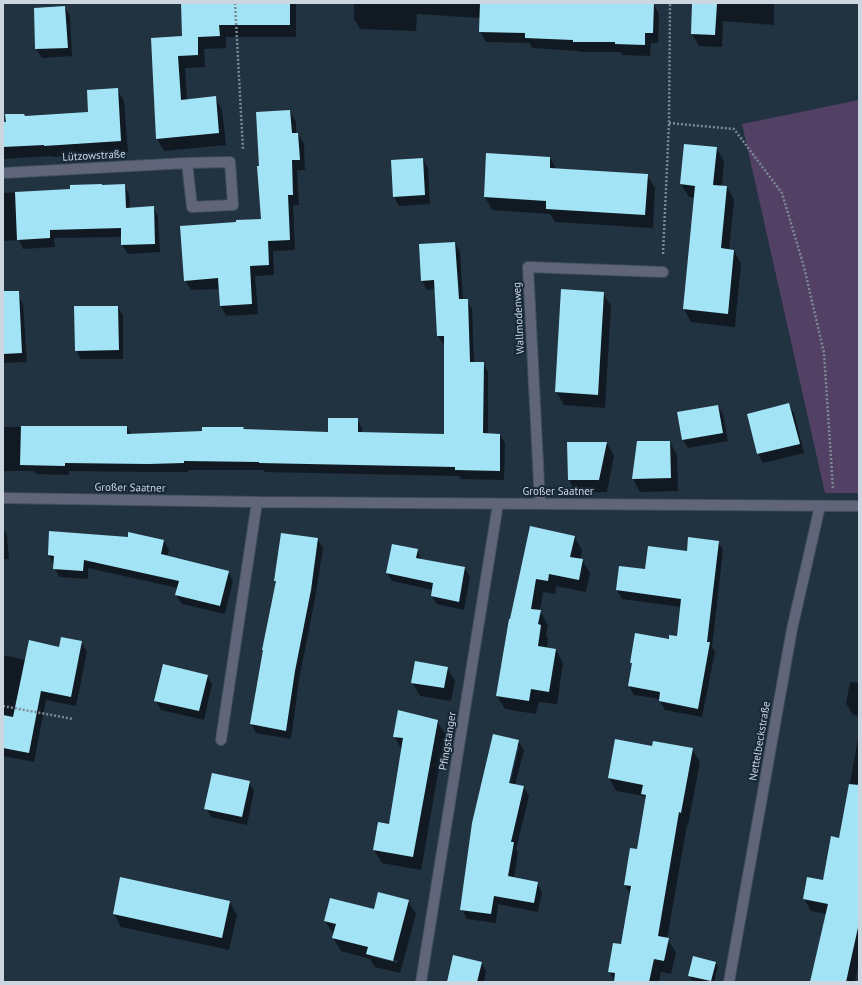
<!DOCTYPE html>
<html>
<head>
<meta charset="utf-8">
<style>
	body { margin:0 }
	#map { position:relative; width:862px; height:985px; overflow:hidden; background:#213241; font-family:"PT Sans",sans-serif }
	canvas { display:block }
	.frame { position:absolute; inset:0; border:4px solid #ccd6e0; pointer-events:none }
</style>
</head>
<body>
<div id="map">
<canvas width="862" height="985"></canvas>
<div class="frame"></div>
</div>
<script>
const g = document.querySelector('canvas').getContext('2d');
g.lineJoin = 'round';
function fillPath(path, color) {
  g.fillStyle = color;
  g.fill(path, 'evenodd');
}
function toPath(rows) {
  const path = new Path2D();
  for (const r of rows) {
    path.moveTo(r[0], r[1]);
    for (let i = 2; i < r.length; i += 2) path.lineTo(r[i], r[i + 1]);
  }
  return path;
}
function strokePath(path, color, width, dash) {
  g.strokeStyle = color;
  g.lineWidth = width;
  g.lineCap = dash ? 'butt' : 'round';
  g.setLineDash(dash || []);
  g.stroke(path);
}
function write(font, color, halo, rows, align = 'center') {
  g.font = font + ' "PT Sans",sans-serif';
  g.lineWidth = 4;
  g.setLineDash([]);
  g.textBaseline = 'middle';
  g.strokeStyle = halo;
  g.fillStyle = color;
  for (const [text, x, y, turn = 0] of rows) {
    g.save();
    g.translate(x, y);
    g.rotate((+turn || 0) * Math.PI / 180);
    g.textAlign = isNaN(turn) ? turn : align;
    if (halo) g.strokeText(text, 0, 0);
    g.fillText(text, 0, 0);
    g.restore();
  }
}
const green = toPath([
	[859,100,859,493,825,493,742,124]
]);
const shadow = toPath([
	[182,3,296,3,296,37,226,37,226,48,204,49,205,67,185,68,187,100,215,97,222,110,226,145,164,151,157,139,152,39,183,37],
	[354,3,653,3,659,14,658,43,651,43,650,56,622,55,621,52,580,52,579,51,532,48,530,43,486,42,480,31,480,18,417,14,416,31,360,29,354,19],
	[693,3,774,3,774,25,723,21,722,47,699,46,692,34],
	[65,7,70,16,72,56,42,58,36,49,35,9],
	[117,89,124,101,128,152,52,157,51,156,3,159,3,123,25,117,89,113],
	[290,111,296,122,296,134,298,134,304,144,305,170,297,170,299,205,293,205,295,250,273,251,274,275,255,276,258,314,226,316,221,306,219,289,191,290,185,280,237,223,262,220],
	[685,145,716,148,724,161,722,186,727,187,734,200,729,250,734,250,741,264,735,327,691,322,684,309,695,198,689,197,681,184],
	[487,154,550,158,557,170,647,175,655,188,653,228,555,222,550,214,492,210,485,197],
	[423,159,428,168,430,204,399,206,394,197],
	[124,185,129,194,130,208,153,207,158,216,160,252,128,254,122,245,122,237,54,238,55,247,23,249,19,240,3,241,3,193,71,190],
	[455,243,460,252,463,300,467,300,472,309,474,363,483,363,488,372,488,434,500,435,505,443,504,480,461,479,459,476,265,472,264,470,188,470,188,472,153,472,69,471,69,475,36,474,34,471,3,471,3,427,127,427,131,435,203,432,243,428,244,430,329,433,357,419,362,428,362,433,445,435,445,344,443,344,438,336,436,289,427,290,422,281],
	[603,293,611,306,605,408,564,405,556,392],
	[18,295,23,304,27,362,3,363,3,296],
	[118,307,123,315,123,359,81,359,76,350],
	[789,405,794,413,804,453,763,463,758,454,748,415],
	[718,406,723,414,728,441,688,448,683,440],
	[670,442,677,455,678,491,640,492,633,479],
	[607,443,614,456,607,492,576,493,569,480],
	[531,527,574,536,582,550,580,560,582,560,590,573,586,592,556,586,555,594,543,592,540,611,548,625,546,635,548,639,547,649,556,650,563,663,557,704,539,702,536,714,505,709,497,696,511,620],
	[3,528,7,535,9,559,3,559],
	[50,532,164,541,169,550,167,557,228,572,233,581,225,614,182,604,176,595,178,588,88,568,88,579,59,577,49,555],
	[317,539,323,548,315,599,299,680,291,739,256,733,251,724,276,583,275,580],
	[718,542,723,550,712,647,715,652,702,717,665,710,660,701,660,699,634,695,629,686,633,665,631,662,669,640,678,637,681,607,622,599,617,590,646,570,688,552],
	[417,550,422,560,465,568,470,577,464,610,437,604,432,596,433,590,392,581,387,573],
	[81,642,87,652,76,706,46,700,34,762,3,756,3,655,26,660,60,648],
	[447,668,455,681,451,701,420,696,412,682],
	[207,676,212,684,204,720,161,710,156,701],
	[859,680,859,716,853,715,846,703,850,682,858,683],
	[437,721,445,734,421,870,382,863,374,850,390,826,402,750,394,736],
	[859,733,859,963,855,982,811,982,826,914,811,911,804,899,823,881,840,839],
	[518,741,524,750,515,785,524,787,529,796,516,849,518,852,514,878,537,883,542,892,538,912,498,904,496,923,467,919,462,910],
	[517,747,519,747,509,788,507,787],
	[653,747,692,749,700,762,688,825,687,825,667,939,676,952,671,974,661,972,659,982,615,982,609,971,622,945,631,895,625,885,631,849,637,850,646,800,644,796,616,791,609,778],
	[249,782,254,791,247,825,211,817,206,808],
	[121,879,229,901,237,915,229,950,121,927,114,914],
	[408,901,416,914,400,973,375,967,370,959,341,951,333,938,334,935,325,921,374,910],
	[371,954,398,961,397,963,371,956],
	[481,962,486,971,484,982,448,982],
	[716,963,718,967,714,982,700,982,692,980,690,976]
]);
const building = toPath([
	[181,3,290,3,290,25,219,25,220,36,198,37,198,55,178,56,181,100,216,96,219,133,156,139,151,38,182,36],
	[480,3,654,3,653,33,645,33,645,45,615,44,615,42,573,42,573,40,525,38,525,33,479,32],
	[692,3,717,3,715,35,691,34],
	[65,6,68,48,35,49,34,8],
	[118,88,121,141,44,146,44,145,3,147,3,122,6,122,5,114,24,114,25,116,88,112,87,90],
	[290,110,292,133,298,133,300,160,292,160,293,195,288,195,290,240,268,241,269,265,250,266,252,304,220,306,218,278,184,281,180,226,236,222,236,220,261,219,257,166,259,166,256,112],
	[684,144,717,147,713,185,727,186,721,248,734,250,728,314,683,309,695,186,680,184],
	[486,153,550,157,550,168,648,174,645,215,546,209,546,201,484,197],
	[423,158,425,195,393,197,391,160],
	[102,184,102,185,125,184,126,208,154,206,155,244,121,245,121,228,50,230,50,238,17,240,15,192,70,189,70,185],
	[455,242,459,299,468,299,470,362,484,362,483,433,500,434,500,471,455,470,455,467,259,463,259,462,184,461,184,463,148,464,65,463,65,466,20,465,21,426,127,426,127,434,202,431,202,427,244,427,243,429,328,432,328,418,358,418,358,432,444,434,444,336,437,336,434,280,421,281,419,244],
	[561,289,604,292,598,395,555,392],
	[3,291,19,291,22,353,3,354],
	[74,306,118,306,119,350,75,351],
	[789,403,800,444,757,454,747,414],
	[718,405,723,433,682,440,677,412],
	[637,441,670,441,671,478,632,479],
	[567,442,607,442,599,480,568,480],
	[530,526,575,536,570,557,583,559,579,580,549,574,548,581,536,579,531,609,541,610,538,624,541,625,538,646,556,649,549,692,531,689,529,701,496,696,509,619,510,619],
	[49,531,128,537,128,532,164,540,161,554,229,571,220,606,175,595,179,581,84,560,83,571,53,569,54,556,48,555],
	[281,533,318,538,311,590,295,671,286,731,250,724,263,650,262,650,276,581,274,581],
	[688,537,719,541,707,642,710,642,698,709,659,701,660,692,628,686,632,663,630,663,635,633,669,639,669,635,677,636,681,599,616,590,619,566,645,569,648,546,687,551],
	[392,544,418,549,416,558,465,567,459,602,431,596,433,583,386,573],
	[61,637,82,641,71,697,41,691,29,753,3,748,3,715,13,717,29,640,59,647],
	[415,661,448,667,444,688,411,683],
	[163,664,208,675,199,711,154,701],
	[398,710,438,720,413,857,373,850,378,822,389,824,403,738,393,737],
	[493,734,519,740,509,783,524,786,511,842,514,842,508,876,538,882,534,903,494,896,491,914,460,910,472,823],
	[615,739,652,746,653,741,693,748,681,813,679,812,658,936,669,938,664,961,654,959,649,982,614,982,615,973,608,972,613,943,621,944,631,886,624,885,630,848,637,849,646,795,641,794,643,785,608,778],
	[212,773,250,781,242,817,204,809],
	[849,784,859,785,859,923,846,982,810,982,828,904,803,899,807,877,823,880,831,836,839,838],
	[120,877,230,901,222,938,113,914],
	[378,892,409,900,393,961,366,954,368,947,332,938,336,924,324,921,330,898,374,909],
	[453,955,482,962,477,982,447,982],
	[693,956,716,962,711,981,688,976]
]);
const path = toPath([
	[235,3,243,150],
	[669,123,734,129,782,193,804,267,824,353,833,489],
	[663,254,669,123,670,3],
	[3,706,73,719]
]);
const street = toPath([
	[3,173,187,163,230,162,233,205,192,207,187,163],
	[3,498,257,502,859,506],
	[540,503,528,267,663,272],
	[221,740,257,502],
	[421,982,498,504],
	[729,982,792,629,820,506]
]);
const streetNames = [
	["Lützowstraße",94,156,-3],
	["Wallmodenweg",519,318,-93],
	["Großer Saatner",130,488,1],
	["Großer Saatner",558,492],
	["Pfingstanger",448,741,-81],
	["Nettelbeckstraße",760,741,-80]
];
fillPath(green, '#524164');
fillPath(shadow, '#0007');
fillPath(building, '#a2e4f5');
strokePath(street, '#40505e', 12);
strokePath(path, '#7b8995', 2.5, [2, 2]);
strokePath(street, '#616579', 10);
write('11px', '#ccd6e0', '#172837', streetNames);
</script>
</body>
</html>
